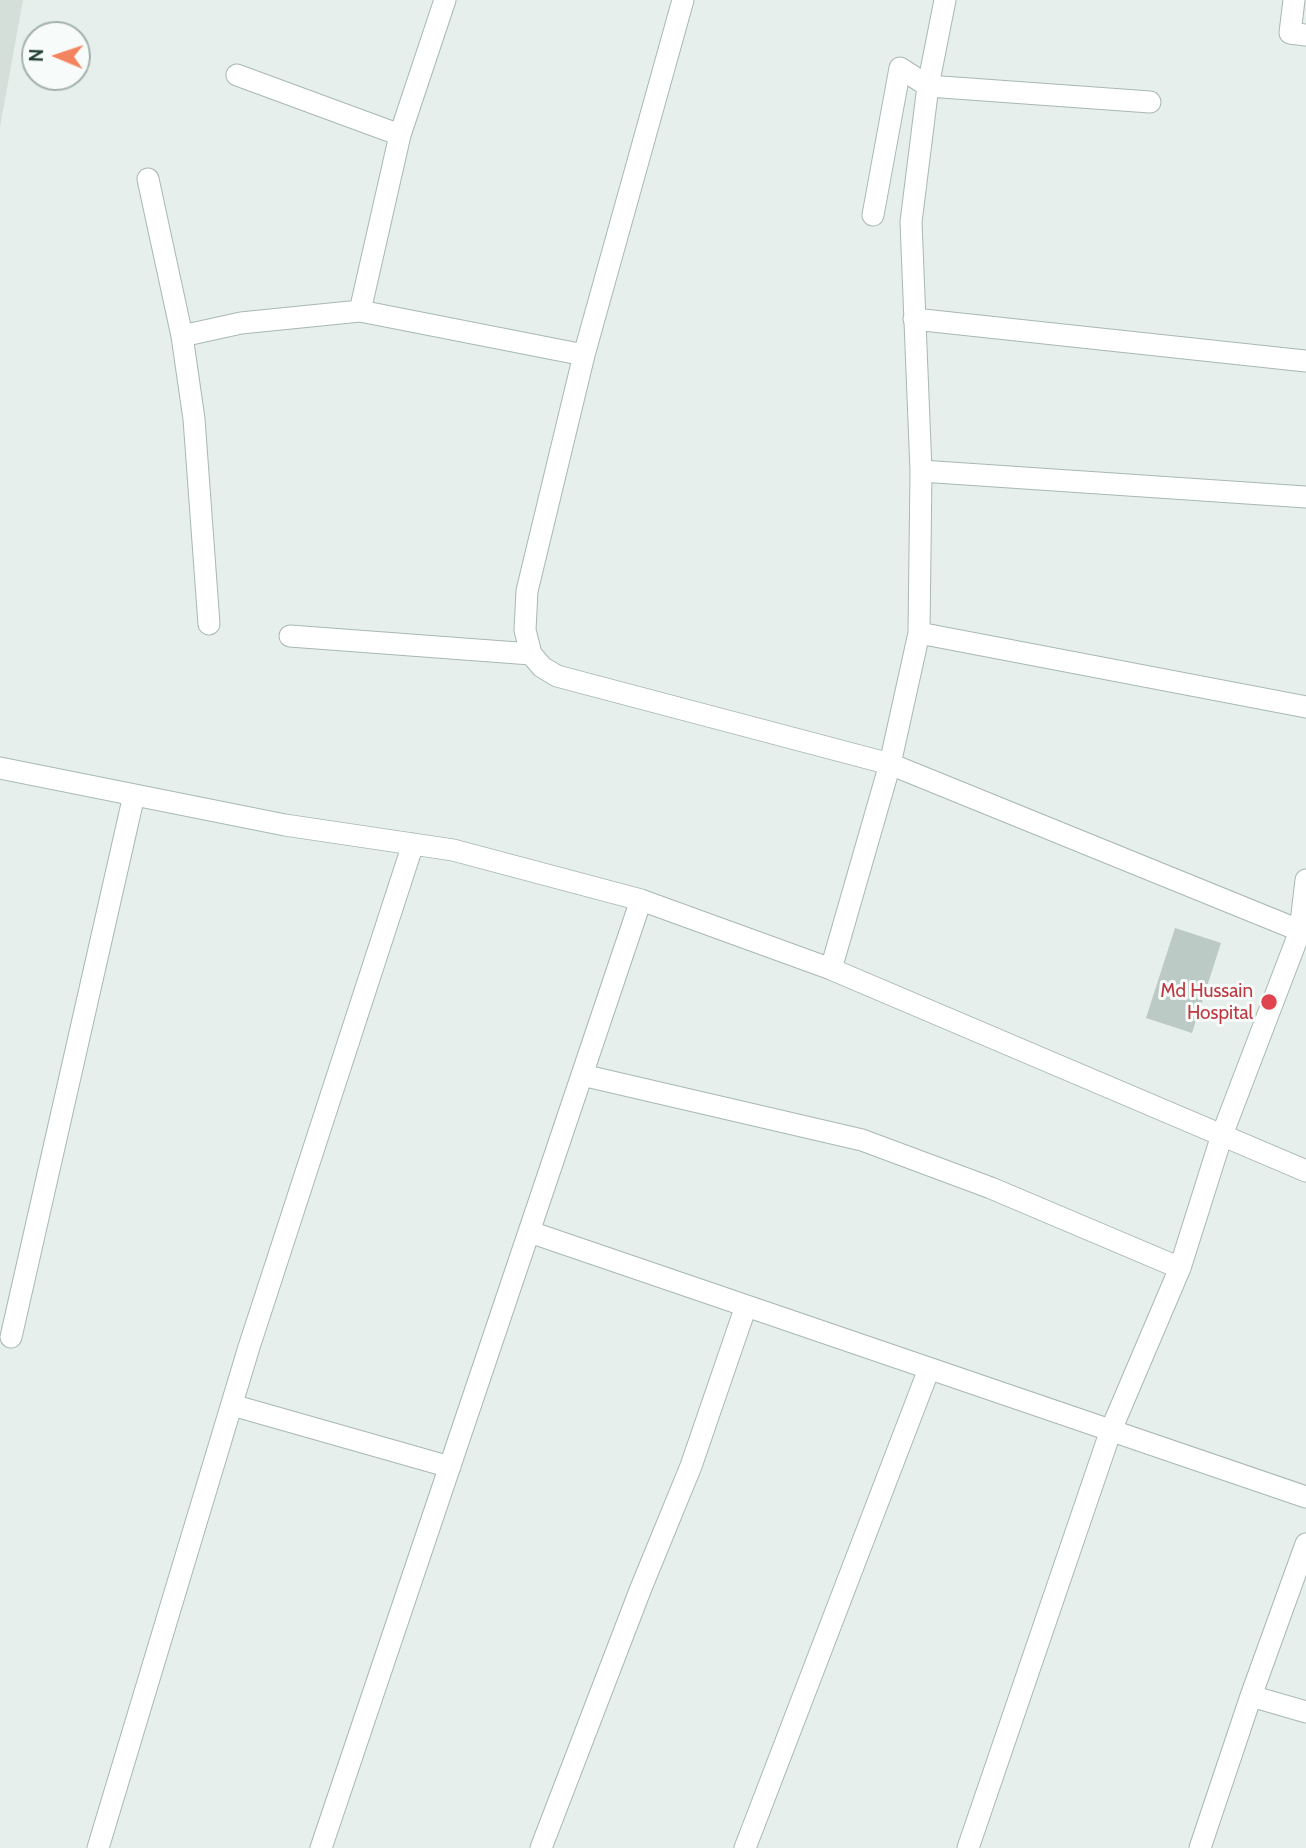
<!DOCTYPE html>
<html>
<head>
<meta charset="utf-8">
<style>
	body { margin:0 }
	#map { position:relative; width:1306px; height:1848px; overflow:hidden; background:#e6efeb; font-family:Cabin,sans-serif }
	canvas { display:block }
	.north { position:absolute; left:21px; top:21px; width:70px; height:70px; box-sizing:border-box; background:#f7fbf9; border:2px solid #a3b1ad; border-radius:50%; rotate:272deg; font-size:19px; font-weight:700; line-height:28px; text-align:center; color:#24423a }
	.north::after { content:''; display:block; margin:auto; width:24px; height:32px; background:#f4845f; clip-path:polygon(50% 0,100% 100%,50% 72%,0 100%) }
</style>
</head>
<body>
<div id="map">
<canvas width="1306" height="1848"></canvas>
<div class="north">N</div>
</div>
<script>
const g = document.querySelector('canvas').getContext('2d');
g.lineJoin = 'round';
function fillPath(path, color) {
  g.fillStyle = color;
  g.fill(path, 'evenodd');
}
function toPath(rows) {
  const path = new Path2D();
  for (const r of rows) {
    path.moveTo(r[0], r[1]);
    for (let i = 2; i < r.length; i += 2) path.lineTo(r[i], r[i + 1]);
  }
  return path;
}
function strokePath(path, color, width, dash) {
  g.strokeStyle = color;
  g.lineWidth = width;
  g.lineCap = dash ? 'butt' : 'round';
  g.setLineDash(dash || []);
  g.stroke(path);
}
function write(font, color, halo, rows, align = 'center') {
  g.font = font + ' Cabin,sans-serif';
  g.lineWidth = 6;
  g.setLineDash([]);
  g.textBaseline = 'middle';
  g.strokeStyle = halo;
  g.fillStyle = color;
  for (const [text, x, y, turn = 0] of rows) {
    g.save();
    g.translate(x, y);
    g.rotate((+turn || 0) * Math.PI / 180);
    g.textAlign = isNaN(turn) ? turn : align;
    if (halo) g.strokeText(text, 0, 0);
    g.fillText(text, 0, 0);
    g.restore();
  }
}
const built = toPath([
	[0,0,23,0,0,127]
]);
const building = toPath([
	[1175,928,1221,943,1192,1033,1146,1018]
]);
const minor = toPath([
	[683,0,584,355,527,591,525,630,531,654,542,667,557,676,890,764,1306,933],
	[1294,0,1290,33,1306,35],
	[237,75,400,135],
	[148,179,182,336,194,419,209,624],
	[873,215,900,68,928,86,1150,102],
	[360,311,400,135,445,0],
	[914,319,1306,361],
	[182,336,241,323,360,311,584,355],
	[921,471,1306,497],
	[919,633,1306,707],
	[290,636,531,654],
	[0,768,285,825,453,850,641,900,831,969,1306,1171],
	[831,969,890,764,919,633,921,471,911,222,928,86,945,0],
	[582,1075,862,1140,991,1188,1180,1268],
	[530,1232,1306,1497],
	[11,1337,134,795],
	[232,1405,450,1467],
	[1251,1696,1306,1712],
	[98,1848,249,1347,413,844],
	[321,1848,641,900],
	[541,1848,641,1588,691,1466,746,1306],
	[745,1848,929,1369],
	[968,1848,1111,1430,1180,1268,1222,1135,1300,931,1306,880],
	[1200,1848,1251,1696,1306,1544]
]);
const markers = [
	[1269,1002,9,"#e0444e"]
];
const healthNames = [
	["Md Hussain",1253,991],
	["Hospital",1253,1013]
];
fillPath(built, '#d4dfda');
fillPath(building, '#bbcac4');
strokePath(minor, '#a8b8b2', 23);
strokePath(minor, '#fff', 21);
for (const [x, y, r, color] of markers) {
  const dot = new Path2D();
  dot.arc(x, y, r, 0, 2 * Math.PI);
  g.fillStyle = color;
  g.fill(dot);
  strokePath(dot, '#f7fbf9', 2.5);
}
write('19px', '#be3a42', '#f7fbf9', healthNames, 'right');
</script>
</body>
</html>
